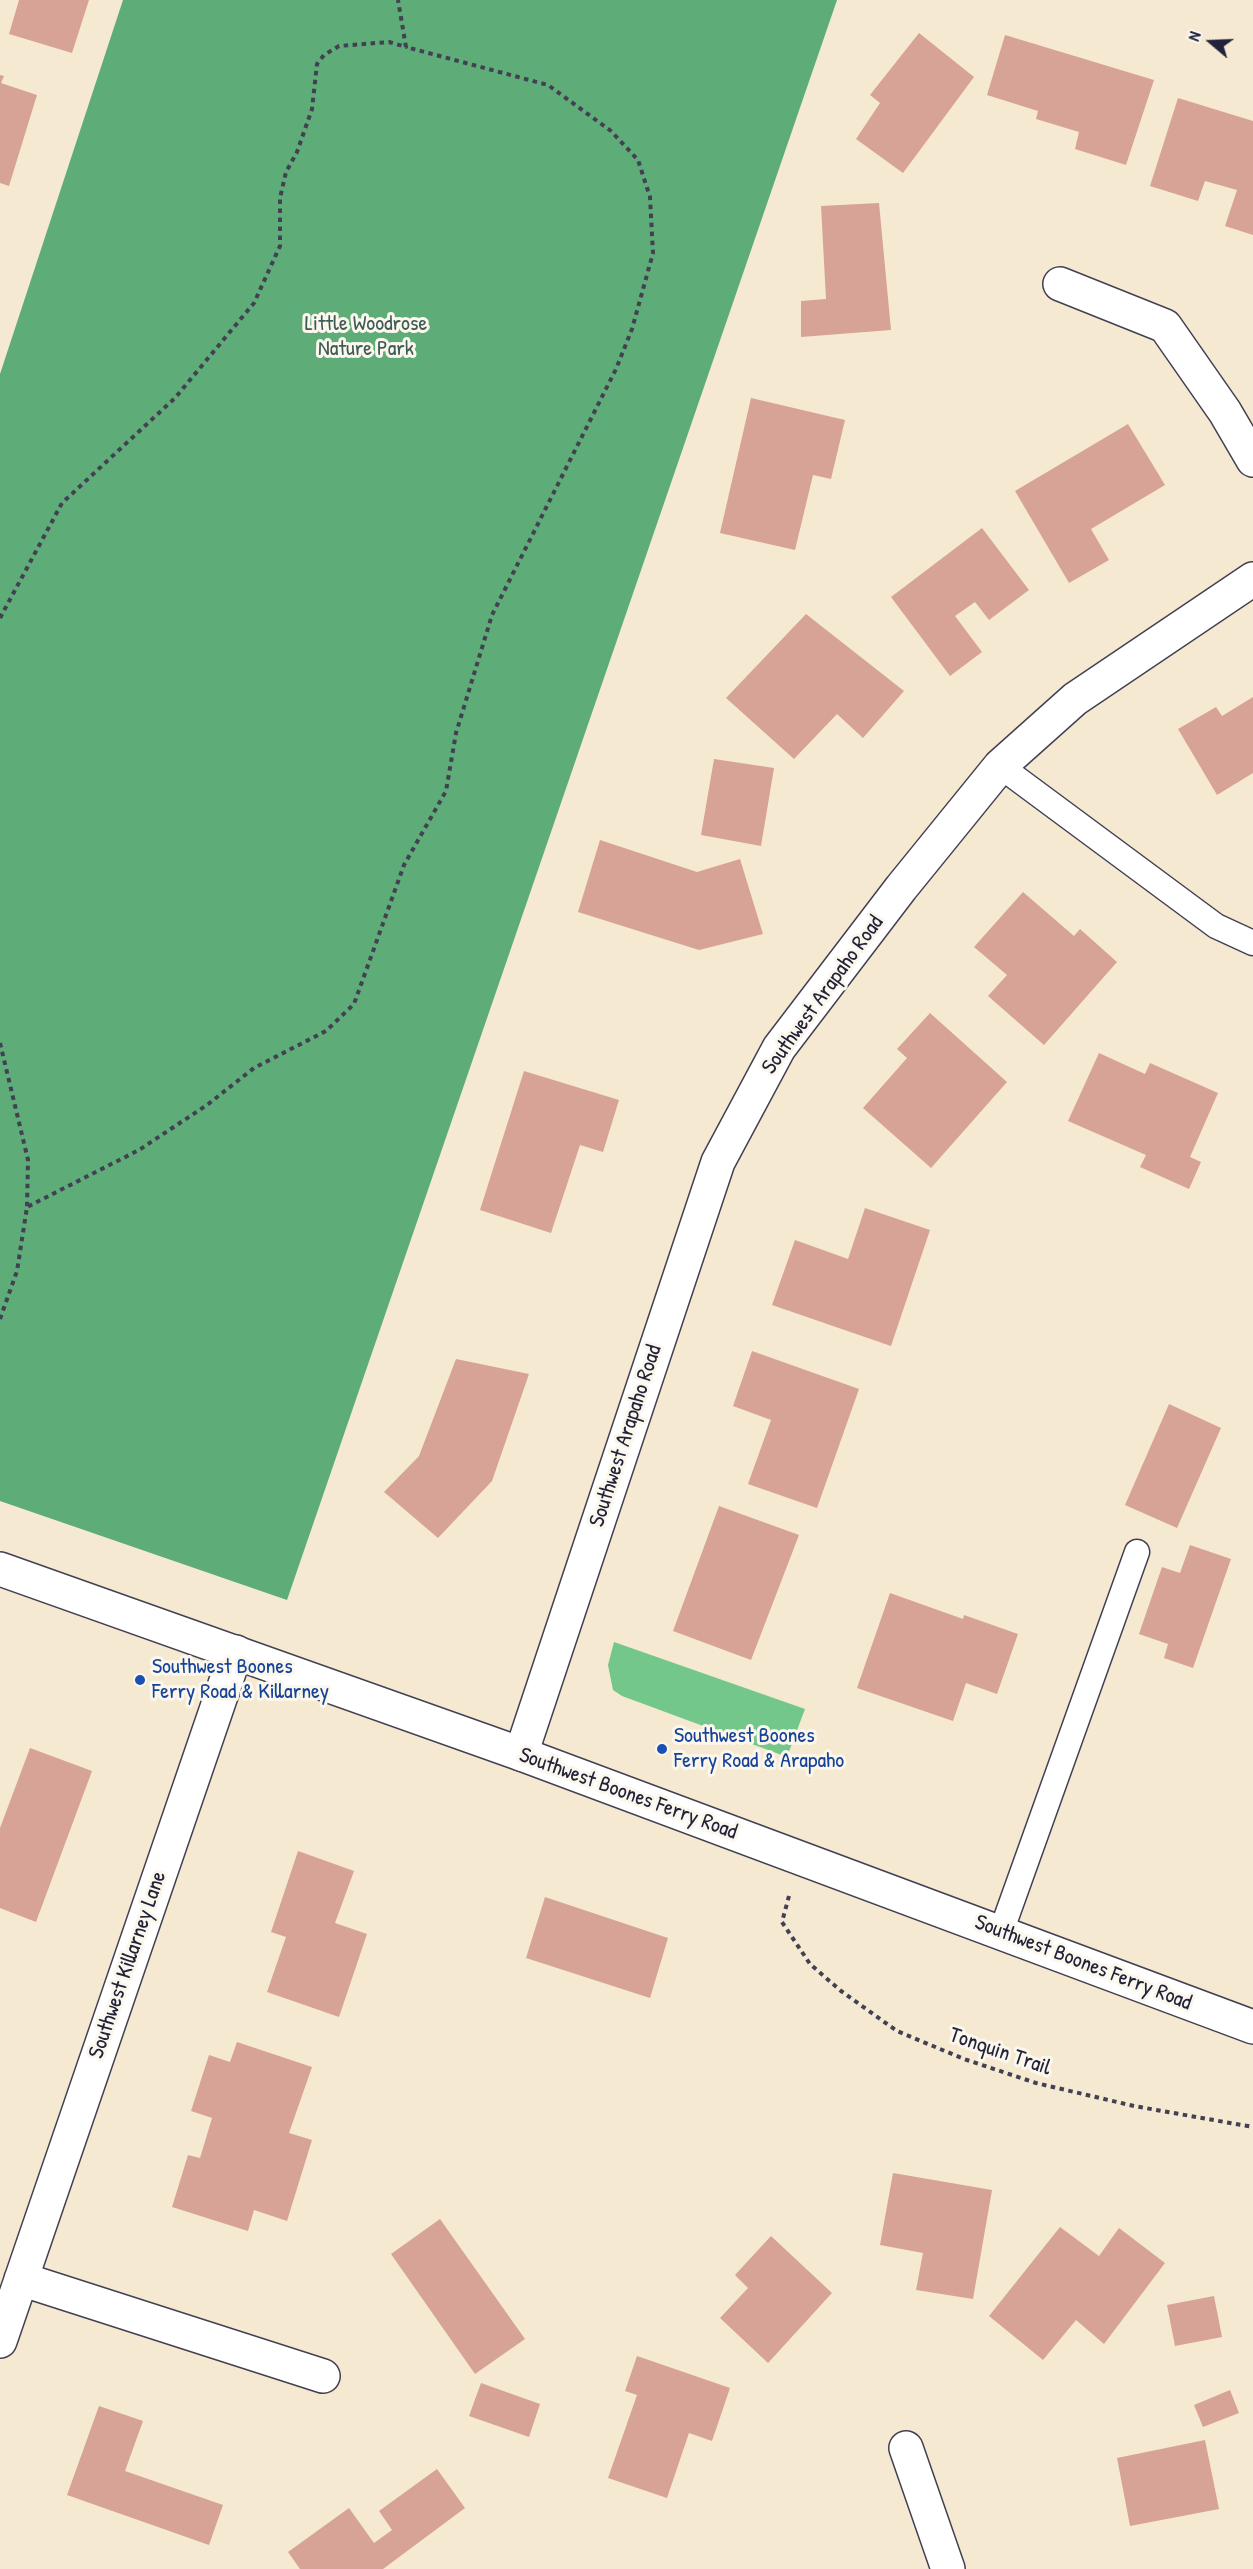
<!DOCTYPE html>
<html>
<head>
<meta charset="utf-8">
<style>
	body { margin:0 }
	#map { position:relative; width:1253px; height:2569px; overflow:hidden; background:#f5e9d2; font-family:"Patrick Hand",sans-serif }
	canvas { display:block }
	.north { position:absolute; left:1181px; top:12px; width:60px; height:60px; -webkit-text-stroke:4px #fbf7ec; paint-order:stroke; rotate:289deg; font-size:16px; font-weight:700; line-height:24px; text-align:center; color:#22223b }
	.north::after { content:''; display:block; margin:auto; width:21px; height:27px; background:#22223b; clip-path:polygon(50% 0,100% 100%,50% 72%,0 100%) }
</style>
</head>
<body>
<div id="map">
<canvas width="1253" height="2569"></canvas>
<div class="north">N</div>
</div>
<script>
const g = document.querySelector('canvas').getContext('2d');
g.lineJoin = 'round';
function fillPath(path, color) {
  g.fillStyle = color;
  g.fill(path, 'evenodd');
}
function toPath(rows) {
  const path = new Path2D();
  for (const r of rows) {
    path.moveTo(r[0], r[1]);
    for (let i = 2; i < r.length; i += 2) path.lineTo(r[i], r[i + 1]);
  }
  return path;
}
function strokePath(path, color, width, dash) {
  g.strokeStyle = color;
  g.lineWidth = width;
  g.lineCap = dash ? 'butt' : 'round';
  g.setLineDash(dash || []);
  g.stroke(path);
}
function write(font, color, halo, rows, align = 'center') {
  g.font = font + ' "Patrick Hand",sans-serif';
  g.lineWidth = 6;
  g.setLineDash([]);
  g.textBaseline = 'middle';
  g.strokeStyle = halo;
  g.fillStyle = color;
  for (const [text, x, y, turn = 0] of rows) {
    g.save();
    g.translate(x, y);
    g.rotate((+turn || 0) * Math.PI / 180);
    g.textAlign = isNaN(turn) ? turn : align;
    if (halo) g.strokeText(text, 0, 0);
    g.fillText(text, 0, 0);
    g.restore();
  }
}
const green = toPath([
	[614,1642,805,1709,787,1757,622,1696,613,1690,608,1665]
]);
const forest = toPath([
	[123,0,837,0,287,1600,0,1501,0,374]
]);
const building = toPath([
	[19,0,89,0,72,53,9,34],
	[919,33,974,77,903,173,856,139,880,103,870,95],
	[1005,35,1154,80,1126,165,1075,149,1079,132,1036,119,1038,111,987,95],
	[0,75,4,76,1,83,37,95,9,186,0,183],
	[1178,98,1253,121,1253,235,1225,226,1237,190,1205,181,1198,201,1150,186],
	[879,203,891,330,801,337,801,301,826,299,821,206],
	[751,398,845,420,831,479,813,475,795,550,720,533],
	[1128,424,1165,485,1091,529,1109,560,1069,583,1015,491],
	[982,528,1029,590,989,620,975,602,955,616,982,652,950,676,891,597],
	[806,614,904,691,863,738,837,714,794,759,726,698],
	[1253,697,1253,773,1217,795,1178,729,1216,707,1222,716],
	[714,759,774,768,761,846,701,835],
	[600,840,697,872,740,859,763,934,699,950,578,912],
	[1023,892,1074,936,1080,929,1117,962,1044,1045,988,996,1007,975,974,947],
	[930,1013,1007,1082,931,1168,863,1108,907,1058,897,1049],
	[1099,1053,1145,1074,1150,1063,1218,1093,1190,1157,1201,1162,1189,1189,1140,1167,1146,1155,1068,1121],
	[524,1071,619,1100,603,1152,580,1145,551,1233,480,1210],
	[865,1208,930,1230,891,1346,772,1305,795,1240,848,1259],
	[752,1351,859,1389,817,1508,748,1484,771,1420,733,1406],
	[456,1359,529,1374,492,1481,438,1538,384,1492,419,1456],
	[1169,1404,1221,1428,1177,1528,1125,1505],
	[719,1506,799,1535,751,1660,673,1631],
	[1190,1545,1231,1559,1193,1668,1164,1658,1168,1644,1139,1634,1162,1567,1180,1573],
	[890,1593,963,1619,964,1615,1018,1634,997,1694,966,1683,953,1721,857,1688],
	[30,1748,92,1771,36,1922,0,1908,0,1828],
	[298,1851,354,1871,335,1923,367,1934,339,2017,267,1992,286,1937,271,1932],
	[545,1897,668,1938,650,1998,526,1958],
	[237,2042,312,2067,289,2133,312,2140,287,2221,254,2210,248,2231,172,2207,188,2155,200,2158,212,2118,191,2111,209,2055,230,2062],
	[893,2173,992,2190,973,2299,916,2290,923,2253,880,2245],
	[440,2219,525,2339,475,2374,391,2254],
	[1060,2227,1099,2256,1119,2228,1165,2263,1104,2344,1076,2320,1043,2360,989,2316],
	[771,2236,832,2293,768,2363,720,2318,748,2288,735,2275],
	[1214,2296,1222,2337,1175,2346,1167,2305],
	[637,2356,730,2388,712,2441,689,2433,667,2498,608,2478,637,2395,625,2391],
	[481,2383,540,2404,529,2437,469,2416],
	[1230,2390,1239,2413,1203,2427,1194,2405],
	[99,2406,143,2421,125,2471,223,2505,209,2545,67,2495],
	[1205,2440,1219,2509,1130,2526,1117,2458],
	[437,2469,465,2508,383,2569,300,2569,288,2552,349,2508,374,2543,392,2530,379,2511]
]);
const path = toPath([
	[0,618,62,503,175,398,254,303,280,246,280,198,286,172,297,152,312,109,317,64,324,55,339,46,389,42,406,47,398,0],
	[0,1043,28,1160,27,1207],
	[0,1319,17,1271,27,1207,139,1150,207,1105,254,1068,326,1031,354,1004,404,865,446,791,456,733,492,615,616,369,632,329,653,253,650,197,638,160,611,131,548,85,406,47],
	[789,1896,782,1922,810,1964,841,1991,897,2031,964,2059,1036,2083,1134,2106,1253,2127]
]);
const lane = toPath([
	[1000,766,1216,926,1253,943],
	[1001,1932,1137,1552]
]);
const street = toPath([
	[1060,284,1165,326,1225,412,1253,460],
	[521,1754,718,1162,779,1048,901,888,1000,766,1075,699,1253,579],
	[21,2279,323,2376],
	[0,2341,236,1652],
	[906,2448,948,2569]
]);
const secondary = toPath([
	[0,1569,521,1754,1253,2027]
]);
const markers = [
	[140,1680,6,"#1a4fb4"],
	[662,1749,6,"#1a4fb4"]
];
const parkNames = [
	["Little Woodrose",366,324],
	["Nature Park",366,349]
];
const streetNames = [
	["Southwest Arapaho Road",823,995,-54],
	["Southwest Arapaho Road",626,1436,-72],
	["Southwest Boones Ferry Road",628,1794,20],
	["Southwest Boones Ferry Road",1083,1963,21],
	["Southwest Killarney Lane",128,1965,-71],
	["Tonquin Trail",1000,2052,19]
];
const transitNames = [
	["Southwest Boones",152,1667],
	["Ferry Road & Killarney",152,1692],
	["Southwest Boones",674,1736],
	["Ferry Road & Arapaho",674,1761]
];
fillPath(green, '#73c78b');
fillPath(forest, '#5eac77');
fillPath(building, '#d7a396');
strokePath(lane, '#424052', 27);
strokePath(street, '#424052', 36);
strokePath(secondary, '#424052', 36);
strokePath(path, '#424052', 4, [4.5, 4.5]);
strokePath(lane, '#fff', 24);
strokePath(street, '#fff', 33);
strokePath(secondary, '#fff', 33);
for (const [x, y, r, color] of markers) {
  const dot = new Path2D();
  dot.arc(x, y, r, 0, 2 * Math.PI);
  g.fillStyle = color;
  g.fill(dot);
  strokePath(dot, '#fbf7ec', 2);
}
write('22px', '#3e5c57', '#fbf7ec', parkNames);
write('22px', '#22223b', '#fbf7ec', streetNames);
write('22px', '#164399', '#fbf7ec', transitNames, 'left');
</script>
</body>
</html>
